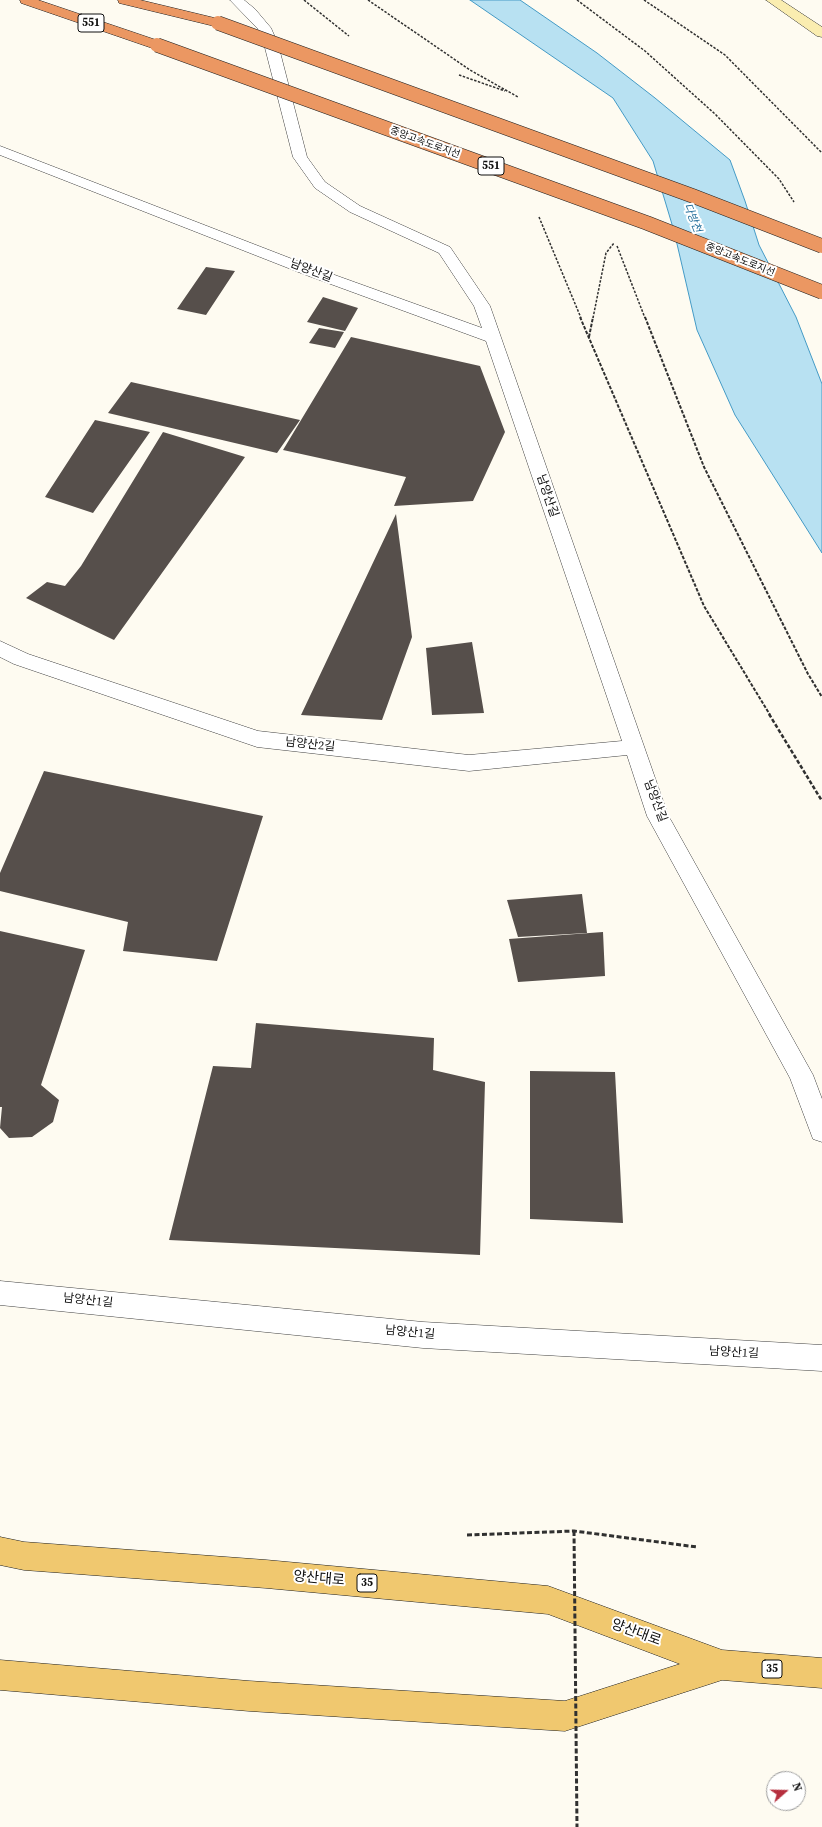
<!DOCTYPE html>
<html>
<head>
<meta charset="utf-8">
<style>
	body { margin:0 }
	#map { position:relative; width:822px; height:1827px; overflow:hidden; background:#fefbf1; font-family:"Source Serif 4",serif }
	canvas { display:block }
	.north { position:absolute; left:766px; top:1771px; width:40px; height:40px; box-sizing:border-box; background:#fff; border:1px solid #9f9f9f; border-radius:50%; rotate:70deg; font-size:11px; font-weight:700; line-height:16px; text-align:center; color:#0e0e0e }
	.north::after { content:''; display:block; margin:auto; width:14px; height:18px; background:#b62f3e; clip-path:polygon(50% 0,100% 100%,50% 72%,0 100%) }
</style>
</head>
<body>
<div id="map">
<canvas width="822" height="1827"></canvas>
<div class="north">N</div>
</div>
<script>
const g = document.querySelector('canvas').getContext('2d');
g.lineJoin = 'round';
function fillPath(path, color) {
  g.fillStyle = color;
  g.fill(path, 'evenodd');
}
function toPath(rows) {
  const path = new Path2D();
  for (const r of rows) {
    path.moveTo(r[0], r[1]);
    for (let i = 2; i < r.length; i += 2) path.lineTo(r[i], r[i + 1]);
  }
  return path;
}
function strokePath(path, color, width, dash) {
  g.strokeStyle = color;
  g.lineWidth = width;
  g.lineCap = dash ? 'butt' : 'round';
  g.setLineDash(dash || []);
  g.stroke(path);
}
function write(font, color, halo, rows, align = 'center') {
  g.font = font + ' "Source Serif 4","Noto Sans KR",serif';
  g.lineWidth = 4;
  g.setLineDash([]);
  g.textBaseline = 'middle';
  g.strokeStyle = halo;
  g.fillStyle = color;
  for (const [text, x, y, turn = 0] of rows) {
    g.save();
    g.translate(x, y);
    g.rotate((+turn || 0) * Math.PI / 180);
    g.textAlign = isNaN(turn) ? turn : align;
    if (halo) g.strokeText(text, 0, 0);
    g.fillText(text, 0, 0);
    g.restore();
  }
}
const water = toPath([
	[470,0,520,0,597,53,655,98,730,160,745,201,759,245,796,317,822,384,822,553,735,415,697,330,674,231,653,161,613,98,470,0]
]);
const building = toPath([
	[206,267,235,271,206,315,177,309],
	[323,297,358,308,345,331,307,322],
	[319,328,344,332,335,348,309,343],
	[351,337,480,366,505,432,473,501,394,506,406,477,283,450],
	[131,382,300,420,277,453,108,413],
	[95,420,150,432,93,513,45,497],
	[163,432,245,457,114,640,26,598,47,582,65,586,81,566],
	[396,514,412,637,382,720,301,715],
	[472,642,484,713,432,715,426,648],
	[44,771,263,816,217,961,123,951,128,922,0,891,0,873],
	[582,894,587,933,518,937,507,900],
	[0,931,85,950,41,1085,59,1100,53,1122,32,1137,9,1138,0,1128,2,1107,0,1107],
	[603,932,605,976,518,982,509,939],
	[256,1023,434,1038,433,1070,485,1082,480,1255,169,1240,213,1066,251,1068],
	[530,1071,615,1072,623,1223,530,1219]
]);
const pathFar3 = toPath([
	[304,0,349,36],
	[368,0,470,70,518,97],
	[577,0,645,51,715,114,779,179,794,202],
	[644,0,725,55,822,153],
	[459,75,505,91],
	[539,217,581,318],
	[617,246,645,318],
	[593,318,606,253,614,243]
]);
const pathFar2 = toPath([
	[580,317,704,606,770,715],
	[645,317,704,467,808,674,822,697],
	[589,337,593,317]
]);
const pathFar1 = toPath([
	[769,714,822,801]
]);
const path = toPath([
	[467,1535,574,1531,697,1547]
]);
const minor = toPath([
	[230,0,244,0,255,9,271,28,278,44,307,157,325,182,360,206,450,247,490,306,668,815,813,1075,822,1099,822,1142,813,1139,790,1078,647,816,627,755,469,771,257,747,14,664,0,657,0,641,28,654,258,731,469,755,622,741,486,341,306,275,0,155,0,146,318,269,482,328,474,306,439,253,350,212,315,188,293,157,264,44,258,29,230,0],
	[0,1281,423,1322,822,1345,822,1371,423,1348,0,1305,0,1281]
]);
const secondary = toPath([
	[766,0,781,0,822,27,822,37,817,36,766,0]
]);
const primary = toPath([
	[0,1537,24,1542,266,1560,548,1586,722,1650,822,1658,822,1688,722,1680,565,1731,249,1711,0,1690,0,1660,249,1681,565,1701,680,1664,548,1614,266,1588,24,1570,0,1565,0,1537]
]);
const motorway = toPath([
	[20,0,38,0,162,42,164,45,162,48,157,49,152,48,21,3,20,0],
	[118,0,140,0,223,20,225,23,223,26,218,27,119,3,118,0]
]);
const pathBridge = toPath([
	[574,1531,577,1827]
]);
const motorwayBridge = toPath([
	[218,23,693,196,822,246],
	[157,45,647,223,822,292]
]);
const farStreetnames = [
	["중앙고속도로지선",425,143,20],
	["중앙고속도로지선",740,260,22]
];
const shields = [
	[91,23,26],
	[491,166,26],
	[367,1583,20],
	[772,1669,20]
];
const shieldNames = [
	["551",91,23],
	["551",491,166],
	["35",367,1583],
	["35",772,1669]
];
const farWaternames = [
	["다방천",692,218,68]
];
const streetNames = [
	["남양산길",311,271,21],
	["남양산길",547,496,71],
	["남양산2길",310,745,6],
	["남양산길",655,801,69],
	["남양산1길",88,1301,6],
	["남양산1길",410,1333,5],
	["남양산1길",734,1353,3]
];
const nearStreetnames = [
	["양산대로",319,1579,5],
	["양산대로",636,1633,20]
];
fillPath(water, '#b8e1f2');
strokePath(water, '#449ac5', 1);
fillPath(building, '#564f4b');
strokePath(minor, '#414141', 1);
strokePath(secondary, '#303030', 1);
strokePath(primary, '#1f1f1f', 1);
strokePath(motorway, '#1f1f1f', 1);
strokePath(pathFar3, '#303030', 1.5, [2.5, 1.5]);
strokePath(pathFar2, '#303030', 2, [3.5, 1.5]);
strokePath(pathFar1, '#303030', 2.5, [4, 2]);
strokePath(path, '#303030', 3, [5, 2.5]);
fillPath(minor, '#fff');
fillPath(secondary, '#faedb0');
fillPath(primary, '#f0c86f');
fillPath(motorway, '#eb9762');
strokePath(motorwayBridge, '#1f1f1f', 15, []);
strokePath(pathBridge, '#303030', 3, [5, 2.5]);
strokePath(motorwayBridge, '#eb9762', 14);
write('10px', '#0e0e0e', '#fff', farStreetnames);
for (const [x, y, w] of shields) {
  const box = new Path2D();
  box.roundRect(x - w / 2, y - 9, w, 18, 3);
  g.fillStyle = '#fff';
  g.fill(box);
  strokePath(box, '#0e0e0e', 1);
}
write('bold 11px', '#0e0e0e', null, shieldNames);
write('italic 11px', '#1f6c99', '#fff', farWaternames);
write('12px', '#0e0e0e', '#fff', streetNames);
write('14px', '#0e0e0e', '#fff', nearStreetnames);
</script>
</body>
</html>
